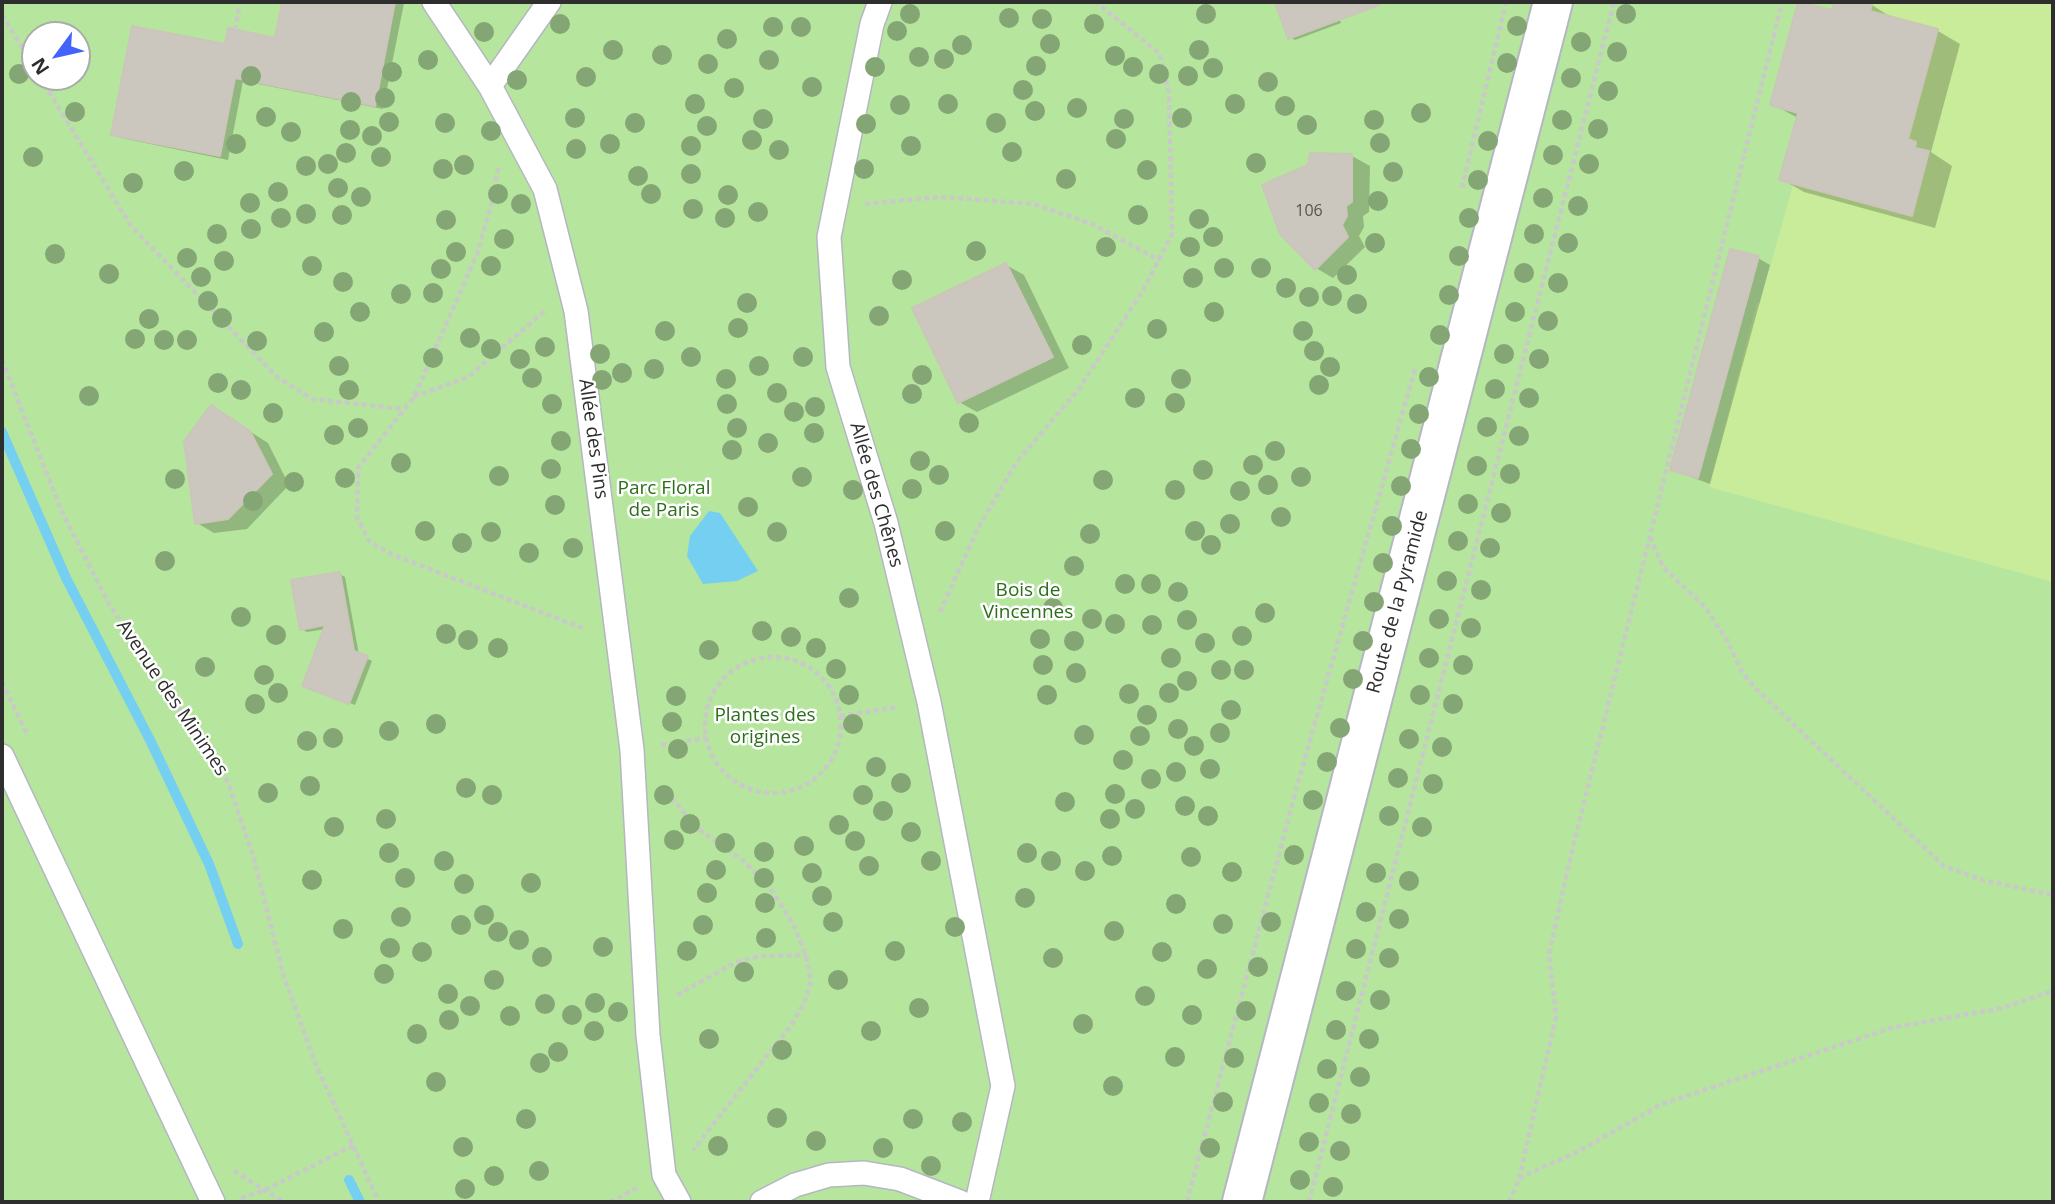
<!DOCTYPE html>
<html>
<head>
<meta charset="utf-8">
<style>
	body { margin:0 }
	#map { position:relative; width:2055px; height:1204px; overflow:hidden; background:#efe9e1; font-family:"Open Sans",sans-serif }
	canvas { display:block }
	.frame { position:absolute; inset:0; border:4px solid #2e2e2e; pointer-events:none }
	.north { position:absolute; left:21px; top:21px; width:70px; height:70px; box-sizing:border-box; background:#fff; border:2px solid #ababab; border-radius:50%; rotate:237deg; font-size:19px; font-weight:700; line-height:28px; text-align:center; color:#2e2e2e }
	.north::after { content:''; display:block; margin:auto; width:24px; height:32px; background:#4264fb; clip-path:polygon(50% 0,100% 100%,50% 72%,0 100%) }
</style>
</head>
<body>
<div id="map">
<canvas width="2055" height="1204"></canvas>
<div class="frame"></div>
<div class="north">N</div>
</div>
<script>
const g = document.querySelector('canvas').getContext('2d');
g.lineJoin = 'round';
function fillPath(path, color) {
  g.fillStyle = color;
  g.fill(path, 'evenodd');
}
function toPath(rows) {
  const path = new Path2D();
  for (const r of rows) {
    if (r.length === 3) {
      path.moveTo(r[0] + r[2], r[1]);
      path.arc(r[0], r[1], r[2], 0, 2 * Math.PI);
      continue;
    }
    path.moveTo(r[0], r[1]);
    for (let i = 2; i < r.length; i += 2) path.lineTo(r[i], r[i + 1]);
  }
  return path;
}
function strokePath(path, color, width, dash) {
  g.strokeStyle = color;
  g.lineWidth = width;
  g.lineCap = dash ? 'butt' : 'round';
  g.setLineDash(dash || []);
  g.stroke(path);
}
function write(font, color, halo, rows, align = 'center') {
  g.font = font + ' "Open Sans",sans-serif';
  g.lineWidth = 5;
  g.setLineDash([]);
  g.textBaseline = 'middle';
  g.strokeStyle = halo;
  g.fillStyle = color;
  for (const [text, x, y, turn = 0] of rows) {
    g.save();
    g.translate(x, y);
    g.rotate((+turn || 0) * Math.PI / 180);
    g.textAlign = isNaN(turn) ? turn : align;
    if (halo) g.strokeText(text, 0, 0);
    g.fillText(text, 0, 0);
    g.restore();
  }
}
const green = toPath([
	[2,2,2053,2,2053,1202,2,1202],
	[35,35,77,35,77,77,35,77]
]);
const pitch = toPath([
	[1844,2,2053,2,2053,582,1709,487,1757,303,1760,303]
]);
const water = toPath([
	[709,511,720,513,758,571,737,581,703,584,687,556,690,536]
]);
const shadow = toPath([
	[283,2,404,3,383,109,243,81,228,160,121,138,113,134,227,46,276,40],
	[1277,2,1333,2,1341,23,1295,40,1290,37],
	[1836,2,1872,5,1894,19,1938,31,1960,44,1931,152,1952,166,1935,228,1804,192,1781,179,1798,118,1772,104,1834,12],
	[1352,156,1370,166,1369,212,1363,216,1364,227,1359,236,1365,247,1333,278,1316,268],
	[1758,258,1770,265,1710,484,1672,470],
	[1006,265,1024,275,1069,368,977,412,959,402],
	[229,418,268,443,289,485,247,529,214,533,197,523],
	[340,574,345,577,359,655,372,661,355,705,310,688,326,629,307,632,301,629]
]);
const stream = toPath([
	[2,432,66,578,150,740,209,864,238,944],
	[349,1180,360,1202]
]);
const building = toPath([
	[282,2,395,2,375,106,235,78,220,156,111,135,132,26,225,44,228,28,275,38,282,2],
	[1275,2,1378,2,1379,5,1288,39,1275,2],
	[1798,2,1832,10,1835,2,1873,2,1870,11,1938,29,1908,139,1916,142,1915,148,1929,151,1912,216,1779,180,1798,113,1770,105,1798,2],
	[1310,153,1352,154,1352,202,1346,206,1347,216,1342,225,1348,237,1315,270,1280,234,1262,185,1308,165,1310,153],
	[1730,249,1759,256,1698,478,1670,470,1730,249],
	[1006,263,1053,357,958,403,912,308,1006,263],
	[211,405,250,431,272,474,228,519,195,524,184,441,211,405],
	[340,572,354,651,368,656,349,704,302,686,325,625,300,630,291,580,340,572]
]);
const path = toPath([
	[2,15,35,68],
	[235,30,240,2],
	[40,77,131,226,277,377,312,399,404,409],
	[498,168,492,202,477,254,414,397,358,468,357,517,369,541,391,554,585,629],
	[1462,188,1506,2],
	[865,204,940,197,1034,204,1092,224,1159,260],
	[2,360,62,512,109,604,228,782,254,859,284,977,316,1065,379,1202],
	[414,397,468,377,545,311],
	[1650,537,1663,567,1705,607,1727,640,1742,672,1755,688,1944,866,1982,880,2053,895],
	[940,612,978,528,1016,463,1078,390,1144,289,1172,234,1169,92,1160,54,1096,2],
	[773,725,68],
	[2,682,28,736],
	[840,716,898,707],
	[661,745,706,738],
	[666,791,697,828,745,862,773,892,794,926,806,955,811,981,805,1001,792,1024,693,1150],
	[677,995,736,962,760,956,806,955],
	[234,1171,284,1202],
	[1519,1178,1577,1152,1662,1104,1891,1028,2002,1008,2053,991],
	[241,1198,265,1190,354,1145],
	[610,1202,637,1188],
	[1187,1202,1296,790,1415,369],
	[1309,1202,1614,2],
	[1509,1202,1519,1179,1556,1017,1549,955,1570,859,1782,2]
]);
const lane = toPath([
	[434,2,490,86,545,189,576,311,632,750,648,1035,664,1175,679,1202],
	[880,2,872,24,829,237,838,367,886,523,929,702,1003,1086,977,1202],
	[490,86,549,2],
	[2,756,213,1202],
	[762,1202,795,1185,829,1175,864,1173,900,1179,960,1202]
]);
const secondary = toPath([
	[1242,1202,1553,2]
]);
const trees = [
	[910,14],
	[1206,14],
	[1626,14],
	[1009,18],
	[1042,19],
	[560,24],
	[1094,24],
	[1517,26],
	[773,27],
	[801,27],
	[897,31],
	[484,32],
	[727,39],
	[1581,42],
	[1050,44],
	[962,45],
	[613,50],
	[1199,50],
	[1617,52],
	[662,55],
	[1115,56],
	[919,57],
	[944,59],
	[428,60],
	[769,60],
	[1507,63],
	[708,64],
	[1036,66],
	[875,67],
	[1133,67],
	[1213,68],
	[392,72],
	[19,74],
	[1159,74],
	[251,76],
	[1188,76],
	[586,77],
	[1571,78],
	[517,80],
	[1268,82],
	[812,87],
	[734,88],
	[1023,90],
	[1608,91],
	[385,98],
	[351,102],
	[695,104],
	[948,104],
	[1235,104],
	[900,105],
	[1285,106],
	[1077,108],
	[1035,111],
	[75,112],
	[1421,113],
	[266,117],
	[575,118],
	[1182,118],
	[763,119],
	[1124,119],
	[1374,120],
	[1562,120],
	[389,122],
	[445,123],
	[635,123],
	[996,123],
	[866,124],
	[1307,125],
	[707,126],
	[1598,129],
	[350,130],
	[491,131],
	[291,132],
	[372,136],
	[1116,139],
	[752,140],
	[1488,141],
	[1380,143],
	[236,144],
	[610,144],
	[691,146],
	[911,146],
	[576,149],
	[779,150],
	[1012,152],
	[346,153],
	[1553,155],
	[33,157],
	[381,157],
	[1256,163],
	[328,164],
	[1589,164],
	[464,165],
	[306,166],
	[443,169],
	[864,169],
	[1147,170],
	[184,171],
	[1393,172],
	[691,174],
	[638,176],
	[1066,179],
	[1478,180],
	[133,183],
	[338,188],
	[278,192],
	[498,194],
	[651,194],
	[728,195],
	[361,197],
	[1543,198],
	[1378,201],
	[250,203],
	[521,204],
	[1578,206],
	[693,209],
	[758,212],
	[306,214],
	[342,215],
	[1138,215],
	[281,218],
	[725,218],
	[1469,218],
	[1199,219],
	[446,220],
	[251,229],
	[217,234],
	[1534,234],
	[1213,237],
	[504,239],
	[1375,243],
	[1568,243],
	[1106,247],
	[1190,247],
	[976,251],
	[456,252],
	[55,254],
	[1459,256],
	[187,258],
	[224,261],
	[312,266],
	[491,266],
	[1224,268],
	[1261,268],
	[441,269],
	[1524,273],
	[109,274],
	[1347,275],
	[201,277],
	[1193,278],
	[902,280],
	[343,282],
	[1558,283],
	[1286,288],
	[433,293],
	[401,294],
	[1449,295],
	[1332,296],
	[1309,297],
	[208,301],
	[747,303],
	[1357,304],
	[360,312],
	[1214,312],
	[1515,312],
	[879,316],
	[222,318],
	[149,319],
	[1548,321],
	[738,328],
	[1157,329],
	[665,331],
	[1303,331],
	[324,332],
	[1440,335],
	[470,338],
	[135,339],
	[164,340],
	[187,340],
	[257,341],
	[1082,345],
	[545,347],
	[491,349],
	[1314,351],
	[600,354],
	[1504,354],
	[691,357],
	[803,357],
	[433,358],
	[520,359],
	[1539,359],
	[339,366],
	[759,366],
	[1330,367],
	[654,369],
	[622,373],
	[922,375],
	[1429,377],
	[532,378],
	[726,379],
	[1181,379],
	[602,380],
	[218,383],
	[1319,385],
	[1495,389],
	[241,390],
	[349,390],
	[777,393],
	[912,394],
	[89,396],
	[1135,398],
	[1529,398],
	[1175,403],
	[552,404],
	[727,404],
	[815,407],
	[794,412],
	[273,413],
	[1419,414],
	[969,423],
	[1487,427],
	[358,428],
	[737,428],
	[814,433],
	[334,435],
	[1519,436],
	[561,441],
	[768,443],
	[1411,449],
	[732,450],
	[1275,451],
	[920,461],
	[401,463],
	[1253,465],
	[1477,466],
	[551,469],
	[1203,470],
	[1510,474],
	[939,475],
	[499,476],
	[802,477],
	[1301,477],
	[345,478],
	[175,479],
	[1103,480],
	[294,482],
	[1268,485],
	[1401,486],
	[912,489],
	[853,490],
	[1175,490],
	[1240,491],
	[253,501],
	[1468,504],
	[555,505],
	[748,507],
	[1501,513],
	[1281,517],
	[1230,524],
	[1392,526],
	[425,531],
	[945,531],
	[1195,531],
	[491,532],
	[777,532],
	[1090,534],
	[1458,541],
	[462,543],
	[1211,545],
	[573,548],
	[1490,548],
	[529,553],
	[165,561],
	[1383,563],
	[1074,566],
	[1447,581],
	[1125,584],
	[1151,584],
	[1481,590],
	[1178,592],
	[849,598],
	[1374,602],
	[1053,608],
	[1265,613],
	[241,617],
	[1092,619],
	[1439,619],
	[1187,620],
	[1115,624],
	[1152,625],
	[1471,628],
	[762,631],
	[446,634],
	[276,635],
	[1242,636],
	[791,637],
	[1040,639],
	[468,640],
	[1074,641],
	[1363,641],
	[1205,643],
	[498,648],
	[816,648],
	[709,650],
	[1171,658],
	[1429,658],
	[1043,665],
	[1463,665],
	[205,667],
	[836,669],
	[1221,670],
	[1244,670],
	[1076,673],
	[264,675],
	[1353,679],
	[1187,681],
	[278,693],
	[1169,693],
	[1129,694],
	[849,695],
	[1047,695],
	[1420,695],
	[676,696],
	[255,704],
	[1453,704],
	[1231,710],
	[1147,715],
	[672,722],
	[436,724],
	[853,724],
	[1340,728],
	[1178,729],
	[389,731],
	[1220,733],
	[1084,735],
	[1140,736],
	[333,738],
	[1409,739],
	[307,741],
	[1194,746],
	[1442,747],
	[678,749],
	[1123,760],
	[1327,762],
	[876,767],
	[1210,769],
	[1176,772],
	[1398,778],
	[1151,779],
	[901,783],
	[1433,784],
	[310,786],
	[466,788],
	[268,793],
	[1115,794],
	[492,795],
	[664,795],
	[863,795],
	[1313,800],
	[1065,802],
	[1185,806],
	[1135,809],
	[883,811],
	[1208,816],
	[1389,816],
	[386,819],
	[1110,819],
	[690,824],
	[839,825],
	[334,827],
	[1422,827],
	[911,832],
	[674,840],
	[855,841],
	[725,843],
	[804,846],
	[764,852],
	[389,853],
	[1027,853],
	[1294,855],
	[1112,856],
	[1191,857],
	[444,861],
	[931,861],
	[1051,861],
	[869,866],
	[716,870],
	[1085,871],
	[1232,872],
	[812,873],
	[1376,873],
	[405,878],
	[764,878],
	[312,880],
	[1409,881],
	[531,883],
	[464,884],
	[707,893],
	[822,896],
	[1025,898],
	[765,903],
	[1176,904],
	[1366,912],
	[484,915],
	[401,917],
	[1399,919],
	[833,922],
	[1271,922],
	[1223,924],
	[461,925],
	[703,925],
	[955,927],
	[343,929],
	[1114,931],
	[498,932],
	[766,938],
	[519,940],
	[603,947],
	[390,948],
	[1356,949],
	[687,951],
	[895,951],
	[422,952],
	[1162,952],
	[542,957],
	[1053,958],
	[1389,958],
	[1258,967],
	[1207,969],
	[744,972],
	[384,974],
	[494,980],
	[838,980],
	[1346,991],
	[448,994],
	[1145,996],
	[1380,1000],
	[595,1003],
	[545,1004],
	[470,1006],
	[919,1008],
	[1246,1011],
	[618,1012],
	[572,1015],
	[1192,1015],
	[510,1016],
	[449,1020],
	[1083,1024],
	[1336,1030],
	[594,1031],
	[871,1031],
	[417,1034],
	[709,1039],
	[1369,1039],
	[782,1050],
	[558,1052],
	[1175,1057],
	[1234,1058],
	[540,1063],
	[1327,1069],
	[1360,1077],
	[436,1082],
	[1113,1086],
	[1223,1102],
	[1319,1103],
	[1351,1114],
	[777,1118],
	[526,1119],
	[913,1119],
	[962,1122],
	[816,1141],
	[1309,1142],
	[718,1146],
	[463,1147],
	[883,1148],
	[1210,1148],
	[1340,1151],
	[931,1166],
	[539,1171],
	[494,1176],
	[1300,1180],
	[1333,1187],
	[465,1189]
];
const numberNames = [
	["106",1309,211]
];
const streetNames = [
	["Allée des Pins",593,439,82],
	["Allée des Chênes",876,495,74],
	["Route de la Pyramide",1398,602,-75],
	["Avenue des Minimes",172,698,56]
];
const parkNames = [
	["Parc Floral",664,489],
	["de Paris",664,511],
	["Bois de",1028,591],
	["Vincennes",1028,613],
	["Plantes des",765,716],
	["origines",765,738]
];
fillPath(green, '#b6e59e');
fillPath(pitch, '#c9ec9a');
fillPath(water, '#75cff0');
fillPath(shadow, '#0003');
strokePath(stream, '#75cff0', 10);
fillPath(building, '#cbc7bf');
strokePath(building, '#cbc5ba', 2);
strokePath(lane, '#b4b7c1', 26);
strokePath(secondary, '#b4b7c1', 42);
strokePath(path, '#c9c9c9', 4.5, [5, 3.5]);
strokePath(lane, '#fff', 23);
strokePath(secondary, '#fff', 38);
g.fillStyle = '#84a574';
for (const [x, y] of trees) {
  g.beginPath();
  g.arc(x, y, 10, 0, 2 * Math.PI);
  g.fill();
}
write('16px', '#555452', null, numberNames);
write('19px', '#2e2e2e', '#fff', streetNames);
write('19px', '#2c6e1b', '#fff', parkNames);
</script>
</body>
</html>
